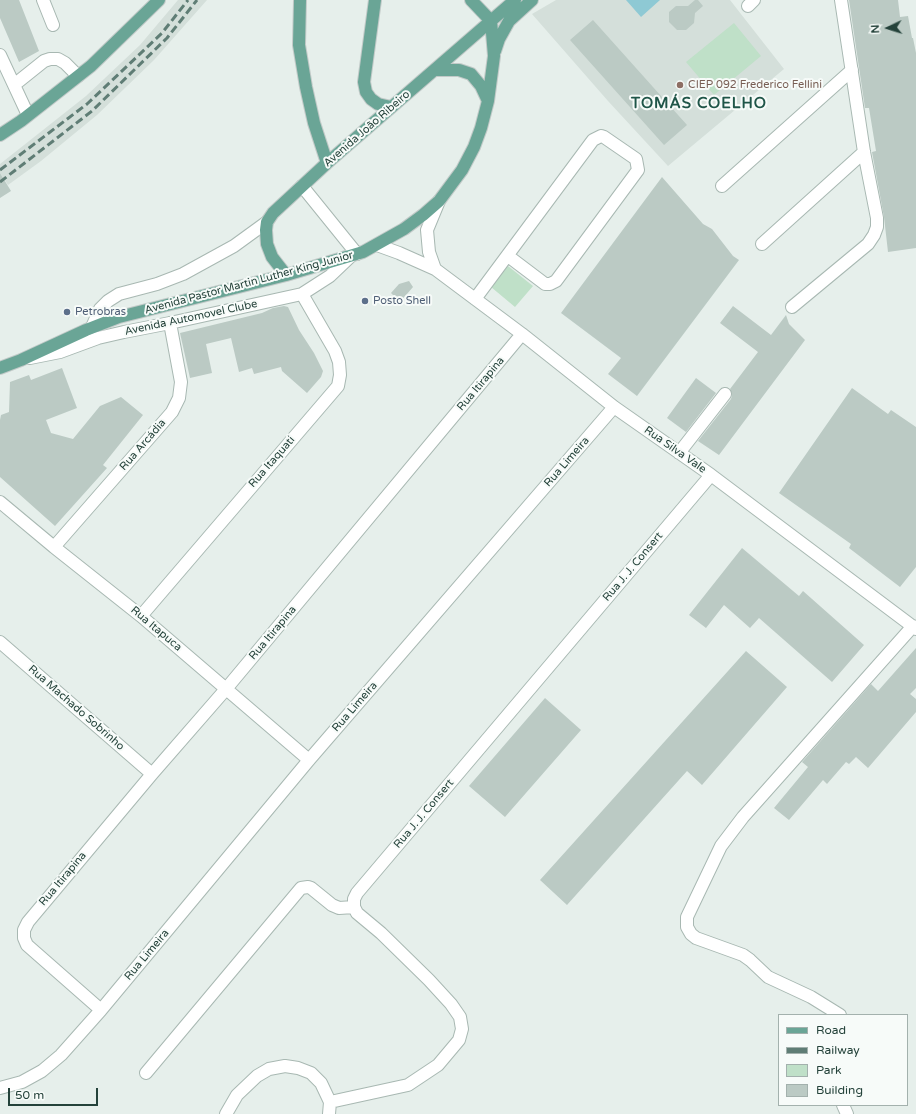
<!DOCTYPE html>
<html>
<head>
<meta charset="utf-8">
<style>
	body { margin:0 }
	#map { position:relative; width:916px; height:1114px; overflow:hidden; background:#e6efeb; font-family:"Varela Round",sans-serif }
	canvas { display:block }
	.legend { position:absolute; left:778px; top:1014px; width:130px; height:92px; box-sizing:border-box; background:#f7fbf9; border:1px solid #a3b1ad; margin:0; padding:5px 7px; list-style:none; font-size:12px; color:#24423a }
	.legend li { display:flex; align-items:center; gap:8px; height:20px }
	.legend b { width:20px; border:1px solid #a3b1ad }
	.north { position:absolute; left:868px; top:8px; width:40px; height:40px; -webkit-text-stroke:3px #f7fbf9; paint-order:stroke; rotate:266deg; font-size:11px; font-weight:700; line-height:16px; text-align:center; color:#24423a }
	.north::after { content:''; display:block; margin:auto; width:14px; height:18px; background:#24423a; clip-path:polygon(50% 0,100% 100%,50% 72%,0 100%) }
	.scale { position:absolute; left:8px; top:1088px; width:90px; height:18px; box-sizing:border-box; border:2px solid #24423a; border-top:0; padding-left:5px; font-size:12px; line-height:14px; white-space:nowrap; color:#24423a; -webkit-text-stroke:3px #f7fbf9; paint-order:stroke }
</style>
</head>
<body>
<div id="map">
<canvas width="916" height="1114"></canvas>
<ul class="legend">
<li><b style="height:5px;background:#6aa596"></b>Road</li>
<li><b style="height:5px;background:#5f7d75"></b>Railway</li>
<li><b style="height:11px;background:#bfe0c8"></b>Park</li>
<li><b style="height:11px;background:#bbcac4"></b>Building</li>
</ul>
<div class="north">N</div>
<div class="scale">50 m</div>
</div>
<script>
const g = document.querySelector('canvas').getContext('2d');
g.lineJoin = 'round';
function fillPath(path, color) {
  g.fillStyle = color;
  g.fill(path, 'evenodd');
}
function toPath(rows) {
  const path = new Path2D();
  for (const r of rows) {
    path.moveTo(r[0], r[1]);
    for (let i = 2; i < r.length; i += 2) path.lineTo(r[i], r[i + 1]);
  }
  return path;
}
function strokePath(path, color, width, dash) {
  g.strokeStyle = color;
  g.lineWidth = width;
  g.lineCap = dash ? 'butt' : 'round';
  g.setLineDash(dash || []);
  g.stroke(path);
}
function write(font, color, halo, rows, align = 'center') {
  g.font = font + ' "Varela Round",sans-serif';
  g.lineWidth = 4;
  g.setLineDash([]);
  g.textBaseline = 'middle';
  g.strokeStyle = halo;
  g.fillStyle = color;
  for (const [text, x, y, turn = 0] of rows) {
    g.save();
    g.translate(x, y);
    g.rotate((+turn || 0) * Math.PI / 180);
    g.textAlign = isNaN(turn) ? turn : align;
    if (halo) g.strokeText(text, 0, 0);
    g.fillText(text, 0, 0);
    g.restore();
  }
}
const built = toPath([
	[178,0,207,0,154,60,97,115,41,161,8,185,0,173,0,164,86,96,140,45],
	[556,0,730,0,784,69,668,166,608,101,532,14]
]);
const green = toPath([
	[734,23,761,56,714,95,686,62],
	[508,266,533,286,515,307,491,287]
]);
const water = toPath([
	[626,0,660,0,641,17]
]);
const building = toPath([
	[0,0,19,0,39,51,19,62,0,18],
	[695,0,698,0,703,6,695,13,694,23,686,30,677,30,669,22,669,12,676,6,688,6],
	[849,0,898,0,900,17,908,16,912,38,913,38,916,53,916,248,888,252,884,217,872,152,876,151,869,108,865,108],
	[593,20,687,125,664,145,570,40],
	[0,173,11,191,0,198],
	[662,177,703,224,712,229,733,256,739,260,637,396,608,374,621,358,561,313],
	[409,281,413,287,400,302,391,293,399,284],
	[284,306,288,307,299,330,314,353,323,371,321,377,307,393,282,371,281,367,254,374,252,368,239,372,231,338,206,344,212,373,190,378,180,333,262,313,273,308],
	[733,306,771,335,786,315,789,324,805,340,719,455,698,441,731,399,732,395,730,389,758,352,720,323],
	[62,368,77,408,46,420,51,433,73,439,100,406,121,397,143,415,103,465,107,468,55,526,0,477,0,420,1,415,9,412,10,382,29,375,31,380],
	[696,378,716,393,686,432,667,418],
	[852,388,888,414,891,410,916,427,916,567,900,587,849,548,851,544,779,493],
	[742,548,799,596,803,591,864,645,832,682,759,618,750,628,724,605,706,628,689,615],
	[916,648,916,688,910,694,916,699,916,712,868,768,856,757,849,764,846,762,827,784,823,780,789,820,774,808,808,767,802,762,871,684,878,691],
	[746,651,787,687,702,785,687,771,567,905,540,880],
	[545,698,581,730,505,817,469,786]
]);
const minor = toPath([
	[43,0,53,25],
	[748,6,754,0],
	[0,55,28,115],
	[14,85,44,61,50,59,58,59,65,63,78,76],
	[302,186,357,254],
	[722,186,852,70],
	[762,244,864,152],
	[377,245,399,253,435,269,522,334,614,407,711,475,916,629],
	[435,269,429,252,427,230,439,201],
	[475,299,593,140,601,136,604,137,636,159,638,170,556,281,550,284,545,284,508,256],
	[792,307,868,244,874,235,877,227,877,218,864,152,841,0],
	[92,327,100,309,108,301,119,294,157,284,183,274,234,246,267,222],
	[30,358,60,352,98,338,124,332,170,323,302,294,330,276,351,256],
	[679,453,725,394],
	[0,502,54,547,141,616,309,760],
	[54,547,172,412,179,398,181,382,170,323],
	[141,616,338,386,340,375,339,362,335,351,302,294],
	[0,642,152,774],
	[101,1010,27,945,24,938,24,930,28,922,152,774,226,689,522,334],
	[840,1015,811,997,768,977,750,960,743,955,696,938,691,934,687,927,687,917,721,846,743,817,913,626],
	[146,1073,301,888,308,887,311,888,332,905,339,908,354,907],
	[0,1088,22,1082,42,1071,61,1055,101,1010,309,760,614,407],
	[330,1102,408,1085,438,1065,459,1040,462,1029,460,1017,451,1004,429,980,381,933,357,913,354,907,354,899,357,893,711,475],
	[843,1105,847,1114],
	[226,1114,237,1095,257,1076,269,1069,285,1066,298,1068,311,1073,321,1083,330,1102,329,1114]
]);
const major = toPath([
	[300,0,299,45,306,87,314,123,327,163],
	[375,0,364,82,366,92,371,99,378,104,391,107],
	[495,51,499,39,509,21,532,0],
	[435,70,459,70,471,74,481,86,488,101],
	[0,135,21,121,91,66,159,0],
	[286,275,272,257,267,244,266,230,267,222,273,213,327,163,515,0],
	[0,368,21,360,86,330,119,317,286,275,363,252,404,229,423,215,439,201,462,170,474,147,481,128,488,101,494,56,491,21,471,0]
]);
const rail = toPath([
	[0,170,87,104,162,33,188,0],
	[0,182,92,111,167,38,197,0]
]);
const markers = [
	[680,85,4,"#8d6e63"],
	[365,301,4,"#5c6f8a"],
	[67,312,4,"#5c6f8a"]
];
const educationNames = [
	["CIEP 092 Frederico Fellini",688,85]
];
const streetNames = [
	["Avenida João Ribeiro",367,129,-41],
	["Avenida Pastor Martin Luther King Junior",249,283,-15],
	["Avenida Automovel Clube",191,318,-12],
	["Rua Itirapina",481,384,-50],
	["Rua Arcádia",143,445,-49],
	["Rua Silva Vale",675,450,35],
	["Rua Itaquati",272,462,-49],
	["Rua Limeira",567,462,-49],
	["Rua J. J. Consert",633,567,-50],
	["Rua Itapuca",156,629,40],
	["Rua Itirapina",273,633,-50],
	["Rua Limeira",355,707,-49],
	["Rua Machado Sobrinho",76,708,41],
	["Rua J. J. Consert",424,814,-50],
	["Rua Itirapina",63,879,-50],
	["Rua Limeira",147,955,-50]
];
const serviceNames = [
	["Posto Shell",373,301],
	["Petrobras",75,312]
];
const districtNames = [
	["TOMÁS COELHO",699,104]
];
fillPath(built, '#d4dfda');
fillPath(green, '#bfe0c8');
fillPath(water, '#8ec9d4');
fillPath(building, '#bbcac4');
strokePath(minor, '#a8b8b2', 14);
strokePath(major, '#c2cac8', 14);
strokePath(minor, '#fff', 12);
strokePath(major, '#6aa596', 12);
strokePath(rail, '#5f7d75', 3, [8, 4]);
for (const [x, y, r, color] of markers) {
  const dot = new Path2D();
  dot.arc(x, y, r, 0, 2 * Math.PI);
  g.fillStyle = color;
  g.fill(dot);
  strokePath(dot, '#f7fbf9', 1.5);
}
write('11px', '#785e54', '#f7fbf9', educationNames, 'left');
write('11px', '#24423a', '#f7fbf9', streetNames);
write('11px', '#4e5e75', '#f7fbf9', serviceNames, 'left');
g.letterSpacing = '1px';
write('bold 15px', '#1f5548', '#f7fbf9', districtNames);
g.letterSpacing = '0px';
</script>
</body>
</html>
